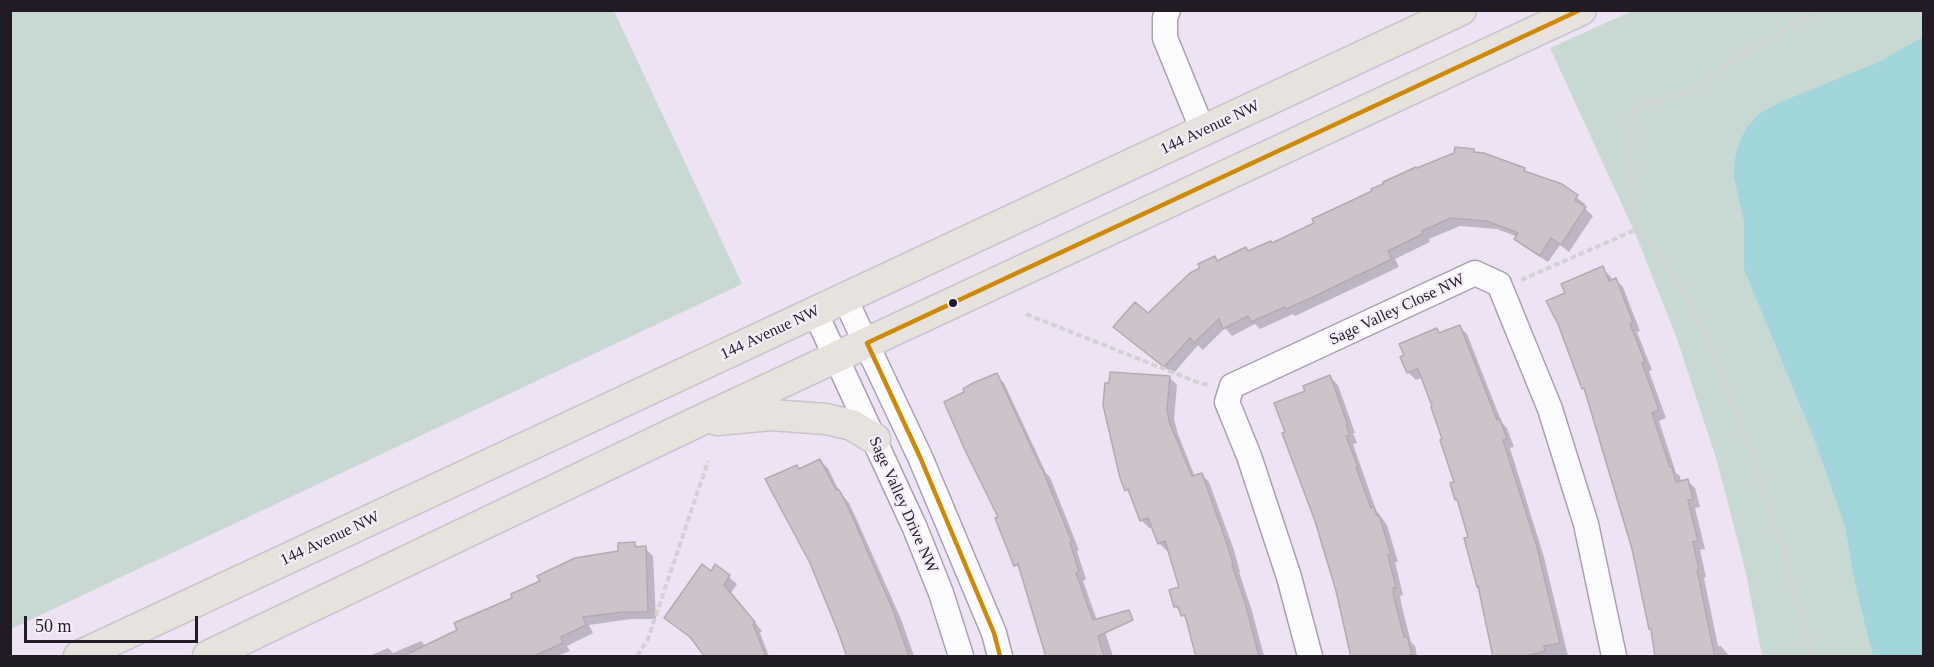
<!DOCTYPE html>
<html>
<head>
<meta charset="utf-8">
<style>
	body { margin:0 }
	#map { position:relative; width:1934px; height:667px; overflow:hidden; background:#eee3f5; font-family:Georgia,serif }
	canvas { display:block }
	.frame { position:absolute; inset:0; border:12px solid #221b26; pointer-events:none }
	.scale { position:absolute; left:24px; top:616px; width:174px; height:27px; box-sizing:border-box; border:3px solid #221b26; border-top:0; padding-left:8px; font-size:18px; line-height:21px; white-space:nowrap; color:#221b26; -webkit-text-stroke:4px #f6eefb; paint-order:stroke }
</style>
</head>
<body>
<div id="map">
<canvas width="1934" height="667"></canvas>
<div class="frame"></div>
<div class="scale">50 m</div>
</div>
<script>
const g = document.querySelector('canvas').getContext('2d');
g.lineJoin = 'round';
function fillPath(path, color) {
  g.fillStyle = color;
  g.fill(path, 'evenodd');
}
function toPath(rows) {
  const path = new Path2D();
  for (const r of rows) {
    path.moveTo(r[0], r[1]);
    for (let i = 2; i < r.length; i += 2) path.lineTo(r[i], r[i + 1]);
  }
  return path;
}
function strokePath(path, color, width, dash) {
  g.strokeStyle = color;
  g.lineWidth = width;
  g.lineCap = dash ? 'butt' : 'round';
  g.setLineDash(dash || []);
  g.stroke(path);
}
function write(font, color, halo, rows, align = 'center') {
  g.font = font + ' Georgia,serif';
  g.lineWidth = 4.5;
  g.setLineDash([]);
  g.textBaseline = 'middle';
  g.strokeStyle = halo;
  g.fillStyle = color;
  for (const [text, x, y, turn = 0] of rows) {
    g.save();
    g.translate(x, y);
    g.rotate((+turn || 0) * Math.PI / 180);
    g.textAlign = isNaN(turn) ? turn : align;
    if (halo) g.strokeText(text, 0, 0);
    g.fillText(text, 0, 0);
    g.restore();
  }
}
const green = toPath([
	[11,10,614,11,742,284,11,629],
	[1632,11,1923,11,1923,656,1762,656,1746,573,1717,461,1676,336,1636,235,1550,48]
]);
const water = toPath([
	[1923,37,1923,656,1873,656,1855,583,1845,526,1815,441,1744,269,1744,221,1734,176,1735,157,1740,141,1747,127,1759,114,1781,102,1879,62]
]);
const shadow = toPath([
	[1474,150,1477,154,1524,169,1529,174,1561,186,1585,204,1583,207,1593,216,1569,252,1560,245,1548,262,1524,246,1516,239,1518,237,1497,229,1460,226,1429,239,1430,242,1395,259,1399,267,1295,316,1293,314,1260,329,1255,324,1232,336,1225,328,1203,350,1198,345,1173,374,1123,334,1214,258,1219,262,1272,244],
	[1602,268,1610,276,1613,281,1616,280,1623,287,1640,331,1637,332,1652,370,1649,371,1666,418,1659,421,1676,473,1680,476,1681,482,1687,480,1695,488,1700,507,1695,508,1705,549,1700,550,1706,577,1704,578,1718,646,1721,646,1729,656,1656,656,1653,631,1633,549,1587,392,1583,388,1559,323,1567,294],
	[1460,327,1467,334,1502,423,1507,428,1514,447,1510,448,1544,557,1568,656,1494,656,1470,538,1460,502,1456,499,1456,482,1434,407,1423,377,1416,380,1408,372,1437,330,1441,334],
	[996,375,1004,383,1046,473,1050,477,1079,550,1077,551,1086,579,1083,581,1098,623,1104,629,1113,656,1048,656,1021,570,1016,565,1000,518],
	[1169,377,1177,385,1174,419,1178,434,1195,477,1201,474,1209,482,1234,550,1240,572,1239,572,1252,611,1264,656,1195,656,1197,656,1188,621,1175,606,1180,588,1169,550,1167,551,1159,543,1153,527,1149,528,1141,520,1133,496,1126,490],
	[1330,377,1338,385,1355,433,1353,433,1357,443,1353,444,1376,510,1387,525,1398,562,1395,562,1403,595,1400,596,1402,607,1411,642,1415,646,1417,656,1352,656,1337,590,1287,433,1307,392],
	[820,461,828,468,840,493,849,503,856,518,901,619,914,656,848,656,839,628,800,539,797,467,800,470],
	[635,544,639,548,645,548,653,556,656,619,631,619,589,625,593,633,567,646,570,651,557,656,369,656,388,648,393,653,421,641,426,646,459,631,542,582,619,552],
	[716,566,737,584,731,593,762,631,760,633,769,656,707,656,695,641,666,618]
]);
const building = toPath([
	[1455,147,1474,149,1474,152,1484,153,1525,168,1524,171,1562,184,1578,195,1575,200,1586,207,1561,245,1551,238,1540,256,1514,239,1518,233,1487,221,1451,218,1422,231,1423,234,1388,251,1392,259,1311,298,1286,309,1285,307,1251,322,1248,316,1223,329,1219,319,1194,343,1190,338,1164,367,1113,327,1135,302,1148,313,1190,273,1200,268,1198,264,1215,256,1217,261,1246,247,1248,251,1271,241,1272,243,1314,223,1312,219,1372,191,1371,189,1383,184,1383,182,1416,167,1417,168,1454,153,1455,147],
	[1603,266,1609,281,1616,278,1633,322,1630,324,1645,362,1642,363,1659,410,1652,413,1670,467,1672,467,1676,482,1688,479,1693,499,1688,500,1698,541,1693,542,1699,570,1697,570,1715,657,1655,657,1651,629,1649,629,1632,549,1584,388,1582,389,1558,324,1546,301,1565,293,1561,284,1603,266],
	[1460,325,1497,420,1500,419,1507,439,1503,440,1537,547,1560,643,1544,646,1545,651,1522,657,1493,657,1478,586,1477,587,1464,538,1468,537,1457,499,1455,500,1450,483,1454,482,1440,440,1442,439,1431,407,1432,406,1418,369,1407,373,1400,357,1404,355,1399,344,1437,328,1439,333,1460,325],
	[1110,372,1170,376,1167,410,1170,424,1192,476,1202,473,1226,541,1233,564,1232,565,1245,602,1259,657,1196,657,1185,615,1181,616,1178,606,1174,607,1169,590,1179,587,1165,541,1158,544,1148,518,1140,521,1128,489,1125,491,1120,478,1103,405,1105,383,1109,383,1110,372],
	[997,373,1041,468,1042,468,1072,542,1070,543,1079,571,1076,573,1093,620,1129,610,1133,620,1098,636,1104,657,1046,657,1018,564,1014,566,995,518,998,517,964,448,944,402,964,392,963,389,973,383,997,373],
	[1330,375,1348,425,1346,425,1350,435,1346,436,1358,467,1356,467,1371,508,1374,507,1377,516,1379,515,1391,554,1388,555,1396,588,1393,588,1394,598,1404,637,1407,636,1412,654,1401,657,1351,657,1336,591,1315,521,1282,433,1285,432,1274,403,1305,391,1303,386,1330,375],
	[820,459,836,490,838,489,841,493,849,509,893,610,909,657,847,657,837,629,810,563,765,479,797,465,799,469,820,459],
	[635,542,635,547,646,546,648,612,623,612,583,617,586,625,561,637,563,643,532,657,401,657,457,630,454,623,512,598,511,594,540,581,537,576,575,558,618,551,618,543,635,542],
	[702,564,711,571,715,564,730,575,724,585,755,622,753,624,766,657,705,657,690,637,664,618,702,564]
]);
const path = toPath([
	[1521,280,1635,230],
	[1026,314,1202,384,1210,384],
	[637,656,648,639,708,461],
	[1812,656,1785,559,1759,476,1707,336,1674,276,1658,254,1635,230,1633,211,1630,158,1631,119,1638,107,1694,90,1726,65,1818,10]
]);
const minor = toPath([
	[1168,10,1165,18,1165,38,1203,131],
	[845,299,920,457,994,633,1000,656],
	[815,312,915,528,941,593,961,656],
	[1310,656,1289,577,1249,456,1227,402,1232,386,1475,273,1499,284,1550,409,1586,524,1614,656]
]);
const major = toPath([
	[717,420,771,415,826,419,852,425,875,439],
	[79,656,1461,10],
	[208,656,697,422,1581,10]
]);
const bus1 = toPath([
	[1000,656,994,633,920,457,867,343,1580,10]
]);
const markers = [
	[953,303,5,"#221b26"]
];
const streetNames = [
	["144 Avenue NW",1210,128,-25],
	["Sage Valley Close NW",1397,310,-25],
	["144 Avenue NW",770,333,-25],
	["Sage Valley Drive NW",903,505,66],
	["144 Avenue NW",330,539,-25]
];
fillPath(green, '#c8d8d3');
fillPath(water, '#a2d6dc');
fillPath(shadow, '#0003');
fillPath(building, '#cfc3cb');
strokePath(building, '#b5a9b1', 1.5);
strokePath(minor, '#a9a0ae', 27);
strokePath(major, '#c8c3cb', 33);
strokePath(path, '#d4d1d6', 4, [6, 3]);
strokePath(minor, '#fcfbfe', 24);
strokePath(major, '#e7e2dd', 30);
strokePath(bus1, '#cc8a08', 4.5);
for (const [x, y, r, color] of markers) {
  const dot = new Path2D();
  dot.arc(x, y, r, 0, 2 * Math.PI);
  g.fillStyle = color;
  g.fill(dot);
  strokePath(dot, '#f6eefb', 2);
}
write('16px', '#221b26', '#f6eefb', streetNames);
</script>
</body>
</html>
